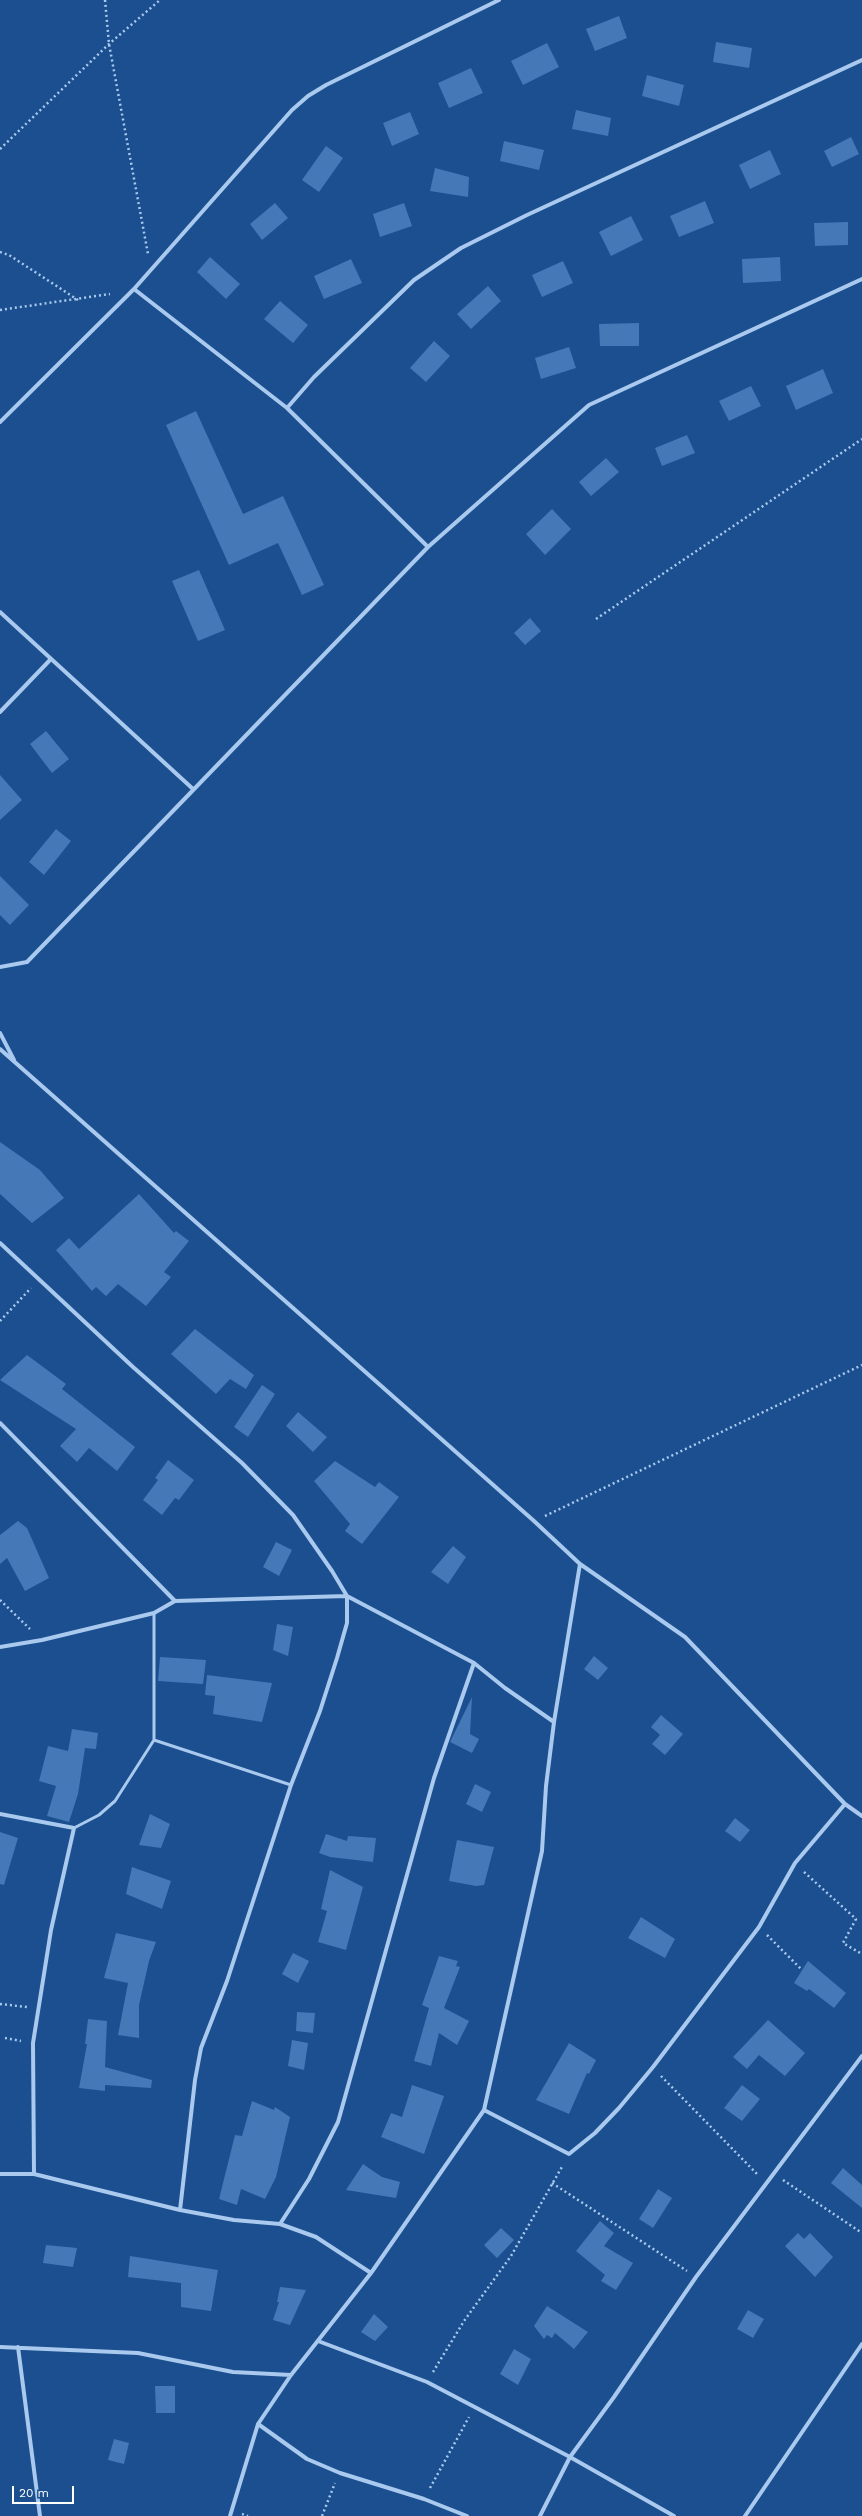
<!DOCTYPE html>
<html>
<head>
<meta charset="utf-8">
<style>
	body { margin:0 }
	#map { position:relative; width:862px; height:2516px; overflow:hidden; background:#1b4f8f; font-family:"Work Sans",sans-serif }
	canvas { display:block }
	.scale { position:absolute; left:12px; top:2486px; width:62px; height:18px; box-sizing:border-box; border:2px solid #fff; border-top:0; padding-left:5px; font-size:12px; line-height:14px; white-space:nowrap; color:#fff; -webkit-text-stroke:3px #1b4f8f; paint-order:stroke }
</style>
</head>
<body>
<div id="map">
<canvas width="862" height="2516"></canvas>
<div class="scale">20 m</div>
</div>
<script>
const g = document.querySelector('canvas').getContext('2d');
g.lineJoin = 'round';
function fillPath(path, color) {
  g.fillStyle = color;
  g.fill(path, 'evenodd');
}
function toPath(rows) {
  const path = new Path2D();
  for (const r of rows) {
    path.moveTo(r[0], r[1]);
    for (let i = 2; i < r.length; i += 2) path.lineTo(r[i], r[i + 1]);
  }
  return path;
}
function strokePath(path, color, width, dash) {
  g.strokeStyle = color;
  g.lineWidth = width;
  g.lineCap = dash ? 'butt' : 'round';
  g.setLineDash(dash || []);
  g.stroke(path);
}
const building = toPath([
	[619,16,627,38,595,51,586,29],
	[716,42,752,48,749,68,713,62],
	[547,43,559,67,523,85,511,61],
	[471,68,483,93,449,108,438,83],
	[647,75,684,85,679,106,642,96],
	[576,110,611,118,608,136,572,129],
	[410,112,419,134,392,146,383,123],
	[851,137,859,154,832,167,824,151],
	[504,141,544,150,539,170,500,161],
	[326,146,343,158,319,192,302,180],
	[770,150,781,174,750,189,739,165],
	[435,168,469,177,468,197,430,191],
	[705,201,714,223,679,237,670,216],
	[275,203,288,218,262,240,250,224],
	[404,203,412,226,380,237,373,214],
	[631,216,643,240,611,256,599,232],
	[848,222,848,245,815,246,814,223],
	[210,257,240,284,226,299,197,272],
	[780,257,781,281,743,283,742,259],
	[351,259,362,283,324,299,314,276],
	[563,261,573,283,542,297,532,275],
	[488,286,501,301,471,329,457,314],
	[280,301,308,325,293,343,264,319],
	[639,323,639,346,600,346,599,324],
	[434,341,450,356,426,382,410,368],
	[569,347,576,368,541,379,535,358],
	[823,369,833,393,796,410,786,386],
	[751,386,761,406,729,421,719,401],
	[196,411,243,514,283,496,324,585,302,595,278,543,229,565,166,425],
	[687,435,695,453,662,466,655,448],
	[606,458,619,472,591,496,579,482],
	[552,509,571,529,545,555,526,534],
	[199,570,225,630,198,641,172,581],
	[530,618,541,631,525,645,514,633],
	[46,731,69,759,52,773,30,744],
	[0,775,22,800,0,820],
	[56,829,71,841,44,875,29,862],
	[0,876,29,905,10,925,0,915],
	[0,1142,40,1170,64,1198,32,1223,0,1194],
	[139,1194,174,1233,176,1231,189,1241,164,1272,171,1277,146,1306,118,1284,106,1296,96,1287,92,1291,56,1250,69,1238,79,1249],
	[195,1329,254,1375,246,1389,230,1379,216,1394,171,1354],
	[27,1355,66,1384,62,1389,135,1447,117,1471,89,1448,77,1462,60,1446,76,1429,0,1380],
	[262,1385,275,1394,248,1437,234,1427],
	[298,1412,327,1437,313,1452,286,1426],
	[168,1460,194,1480,179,1500,175,1498,162,1515,143,1500,158,1480,155,1478],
	[335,1461,375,1487,379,1482,399,1497,362,1544,345,1531,350,1524,314,1481],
	[18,1521,27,1528,49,1578,25,1591,7,1558,0,1564,0,1535],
	[276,1542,292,1550,279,1576,263,1567],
	[453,1546,466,1557,448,1584,431,1572],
	[277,1624,293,1627,288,1656,273,1650],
	[594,1656,608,1668,598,1680,584,1669],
	[160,1657,206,1660,203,1684,158,1681],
	[207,1675,272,1683,262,1722,213,1714,215,1696,205,1695],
	[472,1697,470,1734,479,1739,472,1753,450,1742],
	[661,1715,683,1734,665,1755,652,1744,660,1735,651,1727],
	[72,1729,98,1733,96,1749,85,1748,78,1794,69,1822,47,1816,56,1786,39,1781,48,1746,68,1751],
	[475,1784,491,1792,482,1812,466,1804],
	[150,1814,170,1824,161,1848,139,1845],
	[735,1818,750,1830,740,1842,725,1831],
	[0,1832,18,1838,4,1885,0,1884],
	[326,1834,347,1841,348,1836,376,1838,373,1862,330,1857,319,1853],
	[457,1840,494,1847,484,1885,476,1886,449,1881],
	[132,1867,171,1881,162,1909,126,1894],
	[330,1870,363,1887,346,1950,318,1942,327,1911,321,1909],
	[641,1917,675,1939,665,1958,628,1938],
	[116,1933,156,1942,149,1961,139,2005,139,2038,118,2035,128,1983,104,1978],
	[293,1953,309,1961,298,1983,282,1974],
	[439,1956,458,1961,456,1966,460,1967,444,2008,469,2021,457,2045,439,2033,431,2066,414,2061,429,2008,422,2005],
	[808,1961,846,1993,834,2008,809,1989,807,1991,794,1983],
	[297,2012,315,2013,313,2033,296,2031],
	[88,2019,107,2021,105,2067,152,2080,151,2088,105,2085,105,2091,79,2088,87,2044,85,2044],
	[768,2020,805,2053,785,2076,759,2055,747,2069,733,2057],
	[292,2040,308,2043,304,2070,288,2066],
	[569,2043,596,2060,589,2074,587,2073,569,2114,536,2100],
	[412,2085,444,2096,424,2154,381,2137,391,2113,402,2117],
	[742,2085,760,2099,742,2121,724,2108],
	[252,2101,274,2110,275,2107,290,2117,276,2177,265,2199,241,2189,237,2205,219,2199,235,2135,242,2136],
	[363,2164,382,2177,400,2182,396,2198,346,2190],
	[843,2168,862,2185,862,2208,831,2183],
	[658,2189,672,2198,653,2228,639,2219],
	[600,2221,614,2233,604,2246,633,2263,616,2290,601,2281,605,2275,576,2251],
	[501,2228,514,2240,497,2258,484,2245],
	[798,2233,804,2239,810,2233,833,2257,815,2277,785,2246],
	[46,2245,77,2248,73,2267,43,2263],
	[130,2256,218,2270,211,2311,181,2307,181,2283,128,2277],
	[280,2287,306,2290,290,2325,273,2320,279,2302,277,2302],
	[547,2306,588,2332,574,2349,555,2333,552,2338,547,2335,544,2339,534,2326],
	[748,2310,764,2319,753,2338,737,2329],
	[374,2314,388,2327,375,2341,361,2332],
	[514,2349,531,2359,518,2385,500,2374],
	[155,2386,175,2386,175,2413,156,2413],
	[114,2439,129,2443,124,2464,108,2460]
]);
const path = toPath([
	[105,0,109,44,148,254],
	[0,149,109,44,160,0],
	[0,252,9,255,78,300],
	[0,310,110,294],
	[596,619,862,439],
	[0,1321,31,1288],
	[545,1516,862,1365],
	[0,1600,30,1629],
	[804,1872,856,1919,843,1943,862,1954],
	[767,1935,802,1970],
	[0,2004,27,2007],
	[5,2038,21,2041],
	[661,2076,758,2175],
	[783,2180,862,2233],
	[552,2183,687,2271],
	[433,2372,464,2321,511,2256,563,2165],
	[430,2488,469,2417],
	[242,2514,248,2516],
	[322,2516,335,2483]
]);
const service = toPath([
	[154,1740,291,1785],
	[74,1828,99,1815,115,1801,154,1740,154,1613]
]);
const minor = toPath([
	[134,289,287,408,428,547],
	[287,408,314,377,414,280,461,248,527,215,862,60],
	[0,422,134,289,292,110,308,96,326,85,499,0],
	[0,612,193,789],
	[0,712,50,660],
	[0,967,27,962,428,547,589,405,862,279],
	[0,1033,14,1060],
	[0,1049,534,1521,580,1564,685,1637,845,1804,862,1816],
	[0,1243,133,1367,242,1463,293,1515,332,1571,347,1596,347,1623,337,1658,320,1711,291,1785,227,1981,201,2048,195,2080,180,2210],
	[0,1423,175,1601],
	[0,1647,42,1640,154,1613,175,1601,347,1596,474,1663,505,1688,554,1722],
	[0,1814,74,1828,51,1930,33,2043,34,2174],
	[484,2110,569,2154,595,2133,619,2108,653,2067,759,1927,795,1863,845,1804],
	[0,2174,34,2174,180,2210,234,2220,280,2224],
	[371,2273,316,2237,280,2224,309,2179,338,2122,434,1778,474,1663],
	[318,2341,427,2382,570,2457,674,2516],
	[0,2347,138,2353,233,2372,291,2375],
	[18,2347,40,2516],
	[258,2424,307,2459,340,2473,424,2499,467,2516],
	[230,2516,258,2424,291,2375,371,2273,484,2110,542,1851,546,1786,554,1722,580,1564],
	[540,2516,570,2457,614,2397,696,2277,862,2056],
	[745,2516,862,2344]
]);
fillPath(building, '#4478b7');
strokePath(path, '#a9c9ee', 2.5, [2, 3]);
strokePath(service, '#a9c9ee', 3);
strokePath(minor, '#a9c9ee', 4);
</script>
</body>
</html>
